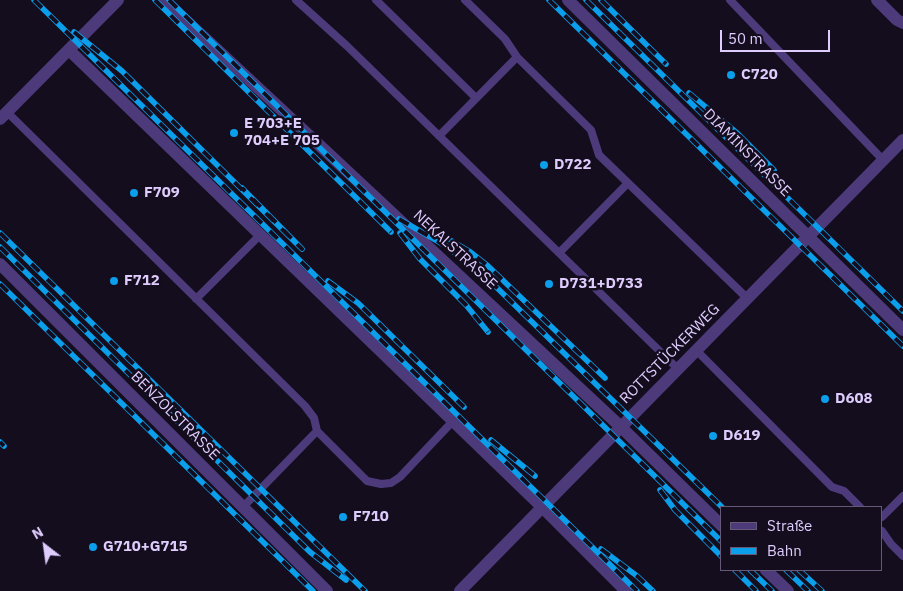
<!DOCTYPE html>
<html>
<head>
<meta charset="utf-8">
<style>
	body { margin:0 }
	#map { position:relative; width:903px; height:591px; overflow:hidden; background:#140d1e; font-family:"IBM Plex Sans",sans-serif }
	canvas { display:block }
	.legend { position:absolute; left:720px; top:506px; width:162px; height:65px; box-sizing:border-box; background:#140d1e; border:1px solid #655977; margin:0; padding:6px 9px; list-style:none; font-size:15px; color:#deccfd }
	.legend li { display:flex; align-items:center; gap:10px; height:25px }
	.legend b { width:25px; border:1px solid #655977 }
	.north { position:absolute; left:20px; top:521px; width:50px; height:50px; -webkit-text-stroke:4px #140d1e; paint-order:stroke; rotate:330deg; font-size:14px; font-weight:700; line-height:20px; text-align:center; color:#deccfd }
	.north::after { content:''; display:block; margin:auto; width:18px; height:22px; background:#deccfd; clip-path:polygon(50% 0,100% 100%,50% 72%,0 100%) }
	.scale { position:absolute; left:720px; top:30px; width:110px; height:22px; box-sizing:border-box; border:2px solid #deccfd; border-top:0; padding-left:6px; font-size:15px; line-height:18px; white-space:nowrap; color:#deccfd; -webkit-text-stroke:4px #140d1e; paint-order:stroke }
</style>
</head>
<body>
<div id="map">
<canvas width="903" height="591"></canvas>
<ul class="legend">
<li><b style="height:6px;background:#4c3a7b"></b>Straße</li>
<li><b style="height:6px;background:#0a9eeb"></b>Bahn</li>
</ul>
<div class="north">N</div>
<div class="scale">50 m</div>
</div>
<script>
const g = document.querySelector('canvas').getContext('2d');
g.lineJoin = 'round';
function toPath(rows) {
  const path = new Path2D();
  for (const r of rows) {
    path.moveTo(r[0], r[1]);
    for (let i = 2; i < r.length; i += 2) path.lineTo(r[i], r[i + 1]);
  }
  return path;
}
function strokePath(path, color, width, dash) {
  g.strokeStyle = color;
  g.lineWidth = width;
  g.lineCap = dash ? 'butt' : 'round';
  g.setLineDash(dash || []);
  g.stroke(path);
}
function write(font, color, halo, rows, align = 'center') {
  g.font = font + ' "IBM Plex Sans",sans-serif';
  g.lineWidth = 5;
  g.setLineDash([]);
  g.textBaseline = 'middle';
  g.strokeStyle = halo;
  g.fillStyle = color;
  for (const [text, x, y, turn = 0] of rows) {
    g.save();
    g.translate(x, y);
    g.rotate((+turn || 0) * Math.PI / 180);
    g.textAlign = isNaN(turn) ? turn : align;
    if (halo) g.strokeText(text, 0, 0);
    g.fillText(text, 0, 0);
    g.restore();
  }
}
const lane = toPath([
	[296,0,347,46,678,369],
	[376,0,476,98],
	[465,0,505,39,517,57],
	[730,0,883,160],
	[7,112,305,406,314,418,317,431,243,507],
	[439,136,517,57,591,130,599,155,748,299],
	[559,253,628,183],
	[196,299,260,235],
	[697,351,832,487,844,491,860,507],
	[317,431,367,481,381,484,391,483,400,477,453,421],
	[882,517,903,496],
	[882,531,891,544,903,556]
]);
const street = toPath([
	[164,0,621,427,722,526],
	[568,0,903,330],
	[877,0,897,20,903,23],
	[69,50,543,508,626,591],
	[0,119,118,0],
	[0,264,327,591],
	[766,570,788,591],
	[460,591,903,140]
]);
const rail = toPath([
	[34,0,637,591],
	[155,0,391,232],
	[169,0,722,542],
	[549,0,903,346],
	[586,0,903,311],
	[601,0,666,64],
	[74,32,122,71,302,249,242,188],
	[689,93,736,132,774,170],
	[399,219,446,246,490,281,722,507],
	[0,233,365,591],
	[400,233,420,259,466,305,488,332],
	[440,234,469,251,488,266,605,378],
	[0,247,310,552,346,580],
	[328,281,358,303,464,407],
	[0,284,313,591],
	[491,440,535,476],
	[0,442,4,446],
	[660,490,675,510,722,557],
	[601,549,637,576,653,591],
	[735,570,756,591],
	[750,570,772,591],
	[786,570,808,591],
	[799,570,822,591]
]);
const markers = [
	[731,75,5,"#0a9eeb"],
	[234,133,5,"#0a9eeb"],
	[544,165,5,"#0a9eeb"],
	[134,193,5,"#0a9eeb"],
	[114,281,5,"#0a9eeb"],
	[549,284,5,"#0a9eeb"],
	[825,399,5,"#0a9eeb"],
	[713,436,5,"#0a9eeb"],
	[343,517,5,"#0a9eeb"],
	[93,547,5,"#0a9eeb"]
];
const poiNames = [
	["C720",741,75],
	["E 703+E",244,124],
	["704+E 705",244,141],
	["D722",554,165],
	["F709",144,193],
	["F712",124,281],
	["D731+D733",559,284],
	["D608",835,399],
	["D619",723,436],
	["F710",353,517],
	["G710+G715",103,547]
];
const streetNames = [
	["DIAMINSTRASSE",747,153,45],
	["NEKALSTRASSE",455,250,43],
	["ROTTSTÜCKERWEG",670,354,-45],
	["BENZOLSTRASSE",175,416,45]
];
strokePath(lane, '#4c3a7b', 8);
strokePath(street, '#4c3a7b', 12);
strokePath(rail, '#0a9eeb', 5.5);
strokePath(rail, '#140d1e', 4, [11]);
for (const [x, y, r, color] of markers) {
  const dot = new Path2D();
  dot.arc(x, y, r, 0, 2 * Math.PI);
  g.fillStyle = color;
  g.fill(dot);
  strokePath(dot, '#140d1e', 2);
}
write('bold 15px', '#deccfd', '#140d1e', poiNames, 'left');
write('15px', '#deccfd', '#140d1e', streetNames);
</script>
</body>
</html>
